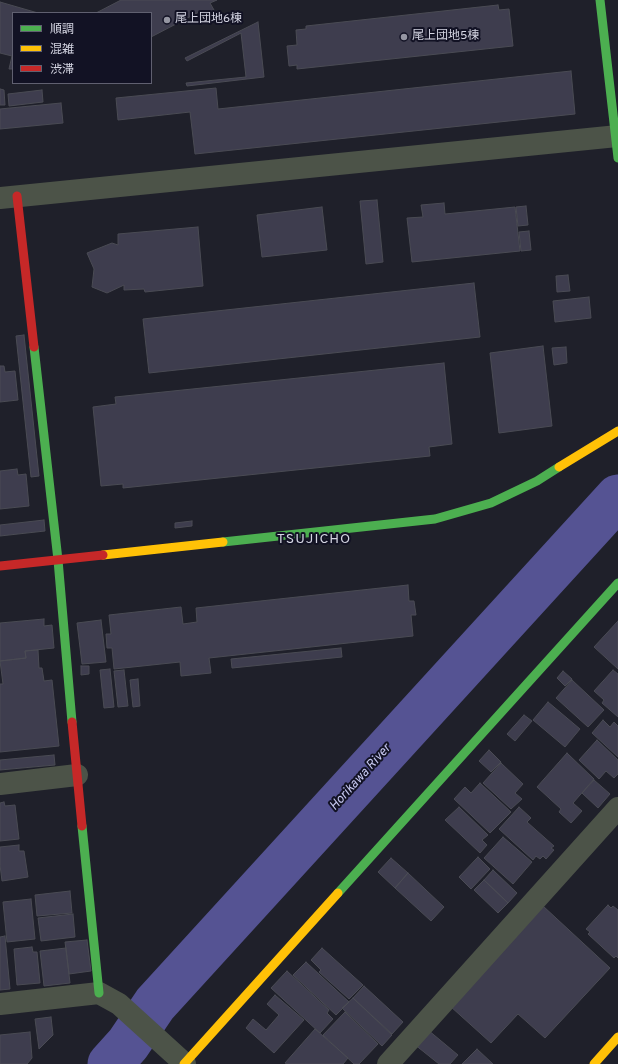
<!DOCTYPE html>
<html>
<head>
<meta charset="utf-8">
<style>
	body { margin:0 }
	#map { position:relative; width:618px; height:1064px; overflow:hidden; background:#1f202a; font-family:Overpass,"Noto Sans JP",sans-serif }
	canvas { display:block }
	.legend { position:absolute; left:12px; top:12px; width:140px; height:72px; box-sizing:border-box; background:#121224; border:1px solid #606070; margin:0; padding:5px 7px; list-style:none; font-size:12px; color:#d4d5e2 }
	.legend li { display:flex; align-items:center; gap:8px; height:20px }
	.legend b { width:20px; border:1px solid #606070 }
</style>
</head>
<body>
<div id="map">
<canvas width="618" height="1064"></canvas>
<ul class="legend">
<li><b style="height:5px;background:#4caf50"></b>順調</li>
<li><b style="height:5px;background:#ffc107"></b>混雑</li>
<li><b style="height:5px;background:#c62828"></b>渋滞</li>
</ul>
</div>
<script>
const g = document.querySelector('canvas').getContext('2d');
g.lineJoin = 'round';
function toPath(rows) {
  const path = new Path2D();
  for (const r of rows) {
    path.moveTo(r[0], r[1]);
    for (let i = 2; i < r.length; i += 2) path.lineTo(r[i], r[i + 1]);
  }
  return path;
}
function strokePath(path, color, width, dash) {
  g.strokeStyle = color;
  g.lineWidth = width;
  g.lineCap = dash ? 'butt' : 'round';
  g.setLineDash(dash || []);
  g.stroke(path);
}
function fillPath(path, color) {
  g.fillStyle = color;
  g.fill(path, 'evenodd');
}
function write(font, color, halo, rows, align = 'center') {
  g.font = font + ' Overpass,"Noto Sans JP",sans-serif';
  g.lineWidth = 4;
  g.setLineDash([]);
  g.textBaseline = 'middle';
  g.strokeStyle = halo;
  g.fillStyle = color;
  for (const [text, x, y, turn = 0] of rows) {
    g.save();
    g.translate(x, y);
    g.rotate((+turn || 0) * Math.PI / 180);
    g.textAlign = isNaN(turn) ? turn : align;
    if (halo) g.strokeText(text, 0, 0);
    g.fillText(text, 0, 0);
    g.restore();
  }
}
const river = toPath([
	[110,1064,128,1044,155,1004,618,497]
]);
const building = toPath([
	[121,0,217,0,210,3,218,17,206,23,199,12,151,37,151,13,96,13,121,0],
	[0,2,38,13,13,13,13,69,9,69,12,56,0,53,0,2],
	[498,5,499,10,509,9,513,46,297,69,297,65,289,66,287,46,297,45,296,30,306,29,306,26,498,5],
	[258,22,264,77,187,86,186,83,246,77,241,33,187,61,185,58,258,22],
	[571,71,575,114,195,154,190,112,118,120,116,98,216,88,218,109,571,71],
	[0,89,4,90,5,105,0,105,0,89],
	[42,90,43,102,9,106,8,94,42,90],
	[61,103,63,123,0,129,0,109,61,103],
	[377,200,383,262,366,264,360,201,377,200],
	[444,203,445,214,515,207,520,251,412,262,407,218,423,217,421,205,444,203],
	[526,206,528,225,518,226,516,207,526,206],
	[322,207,327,250,262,257,257,215,322,207],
	[198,227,203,286,145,292,144,289,124,290,124,285,107,293,92,287,94,269,87,253,112,243,118,245,118,234,198,227],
	[529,231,531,250,521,251,519,232,529,231],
	[568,275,570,291,557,292,556,276,568,275],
	[474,283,480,337,149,373,143,319,474,283],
	[589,297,591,318,555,322,553,301,589,297],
	[24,335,39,476,31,477,16,336,24,335],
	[543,346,552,426,499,433,490,353,543,346],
	[566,347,567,363,554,365,552,348,566,347],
	[444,363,452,444,429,447,430,456,123,488,123,484,101,486,93,407,116,404,115,397,444,363],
	[0,366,4,366,5,372,15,371,18,400,0,402,0,366],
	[17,469,18,475,26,474,29,506,0,509,0,471,17,469],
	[44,520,45,531,0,536,0,525,44,520],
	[192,521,192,526,175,528,175,523,192,521],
	[408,585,409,601,414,601,416,615,411,615,413,636,209,658,211,673,181,676,180,662,114,669,112,648,107,648,106,634,111,634,109,615,181,607,183,624,197,622,196,608,408,585],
	[44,619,44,626,52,625,54,648,25,651,26,658,0,661,0,623,44,619],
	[101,620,106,662,82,664,77,623,101,620],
	[618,621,618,669,594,647,618,621],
	[341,648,342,657,232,668,231,659,341,648],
	[38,650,39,668,42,668,44,681,52,680,59,746,0,752,0,684,3,684,0,661,26,658,25,651,38,650],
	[81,666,89,666,89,674,81,675,81,666],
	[110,669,114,707,104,708,100,670,110,669],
	[124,670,128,706,118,707,114,671,124,670],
	[613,670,618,674,618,717,602,703,604,700,594,691,613,670],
	[563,671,572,679,565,686,557,678,563,671],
	[138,679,140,706,133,707,130,680,138,679],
	[572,680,604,710,588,727,556,698,572,680],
	[548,702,580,729,565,747,533,720,548,702],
	[524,715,532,721,515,741,507,734,524,715],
	[603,720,610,727,614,722,618,726,618,757,592,733,603,720],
	[597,740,618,760,618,774,614,778,606,771,599,779,579,760,597,740],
	[489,750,501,762,491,772,479,761,489,750],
	[567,753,594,779,573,803,582,811,571,823,559,812,561,809,537,787,567,753],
	[54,755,55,765,0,770,0,760,54,755],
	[501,763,523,784,515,793,522,799,511,809,483,783,501,763],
	[594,780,610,794,598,808,582,793,594,780],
	[480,783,511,812,490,833,454,799,465,787,471,793,480,783],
	[4,802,5,806,15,805,19,839,0,841,0,803,4,802],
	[459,807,488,835,482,840,487,845,480,853,445,820,459,807],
	[519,807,531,818,527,822,554,846,551,848,554,850,546,859,543,856,540,859,536,856,533,860,499,829,519,807],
	[503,837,532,862,513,884,484,858,503,837],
	[19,845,19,851,24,851,28,877,2,881,0,865,0,847,19,845],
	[478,857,490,869,471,889,459,877,478,857],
	[391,858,408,873,395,888,378,872,391,858],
	[493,870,517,893,508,903,484,880,493,870],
	[408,873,444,907,431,921,395,888,408,873],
	[484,880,508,903,498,913,474,890,484,880],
	[70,891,72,913,37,916,35,895,70,891],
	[31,899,35,939,7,942,3,902,31,899],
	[608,905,611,908,613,906,618,910,618,958,616,956,614,958,588,934,590,932,586,929,608,905],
	[543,906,610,968,545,1038,518,1014,491,1043,450,1006,543,906],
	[73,914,75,937,41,941,38,918,73,914],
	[5,936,10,989,0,990,0,937,5,936],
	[87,940,91,971,69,974,65,942,87,940],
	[32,947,33,952,37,952,40,983,17,985,14,949,32,947],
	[66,948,70,983,44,986,40,951,66,948],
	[322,948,363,985,349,999,319,972,321,970,311,960,322,948],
	[306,962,349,1002,336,1015,293,975,306,962],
	[287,971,329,1010,327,1013,333,1019,320,1033,271,988,287,971],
	[364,986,403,1022,392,1034,353,998,364,986],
	[275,995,304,1020,274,1053,246,1028,253,1019,266,1030,279,1015,267,1004,275,995],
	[353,998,392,1035,382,1046,342,1008,353,998],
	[345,1012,378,1044,359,1064,354,1064,323,1035,345,1012],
	[51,1017,53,1035,39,1049,35,1019,51,1017],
	[315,1029,348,1058,343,1064,287,1064,285,1063,315,1029],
	[428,1030,458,1055,450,1064,439,1064,414,1044,428,1030],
	[30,1032,32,1058,27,1064,0,1064,0,1035,30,1032],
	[477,1049,493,1064,462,1064,477,1049]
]);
const street = toPath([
	[0,198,618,136],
	[0,784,77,775],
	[0,1004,99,993,119,1004,185,1064],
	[388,1064,618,808]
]);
const fast = toPath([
	[600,0,618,158],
	[34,347,58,560,72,722],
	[223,542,435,519,491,503,537,481,559,467],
	[82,826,99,993],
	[338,893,618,583]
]);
const slow = toPath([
	[559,467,618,431],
	[103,555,223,542],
	[184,1064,338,893],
	[594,1064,618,1037]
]);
const jam = toPath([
	[17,196,34,347],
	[0,566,103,555],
	[72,722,82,826]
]);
const markers = [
	[167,20,4,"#9596a2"],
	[404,37,4,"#9596a2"]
];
const poiNames = [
	["尾上団地6棟",175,20],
	["尾上団地5棟",412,37]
];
const waterNames = [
	["Horikawa River",361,778,-48]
];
const quarterNames = [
	["TSUJICHO",314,540]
];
strokePath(river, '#555393', 45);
fillPath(building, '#3e3d4e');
strokePath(building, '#4a4b54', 1);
strokePath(street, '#4c5348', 22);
strokePath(fast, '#4caf50', 9);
strokePath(slow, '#ffc107', 9);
strokePath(jam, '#c62828', 9);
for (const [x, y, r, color] of markers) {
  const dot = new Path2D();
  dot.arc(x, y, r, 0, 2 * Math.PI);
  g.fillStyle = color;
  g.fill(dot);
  strokePath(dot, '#121224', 1.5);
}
write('12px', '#d4d5e2', '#121224', poiNames, 'left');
write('italic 13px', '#c6c8f0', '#121224', waterNames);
g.letterSpacing = '1px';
write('14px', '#d4d5e2', '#121224', quarterNames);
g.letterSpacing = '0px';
</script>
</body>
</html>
